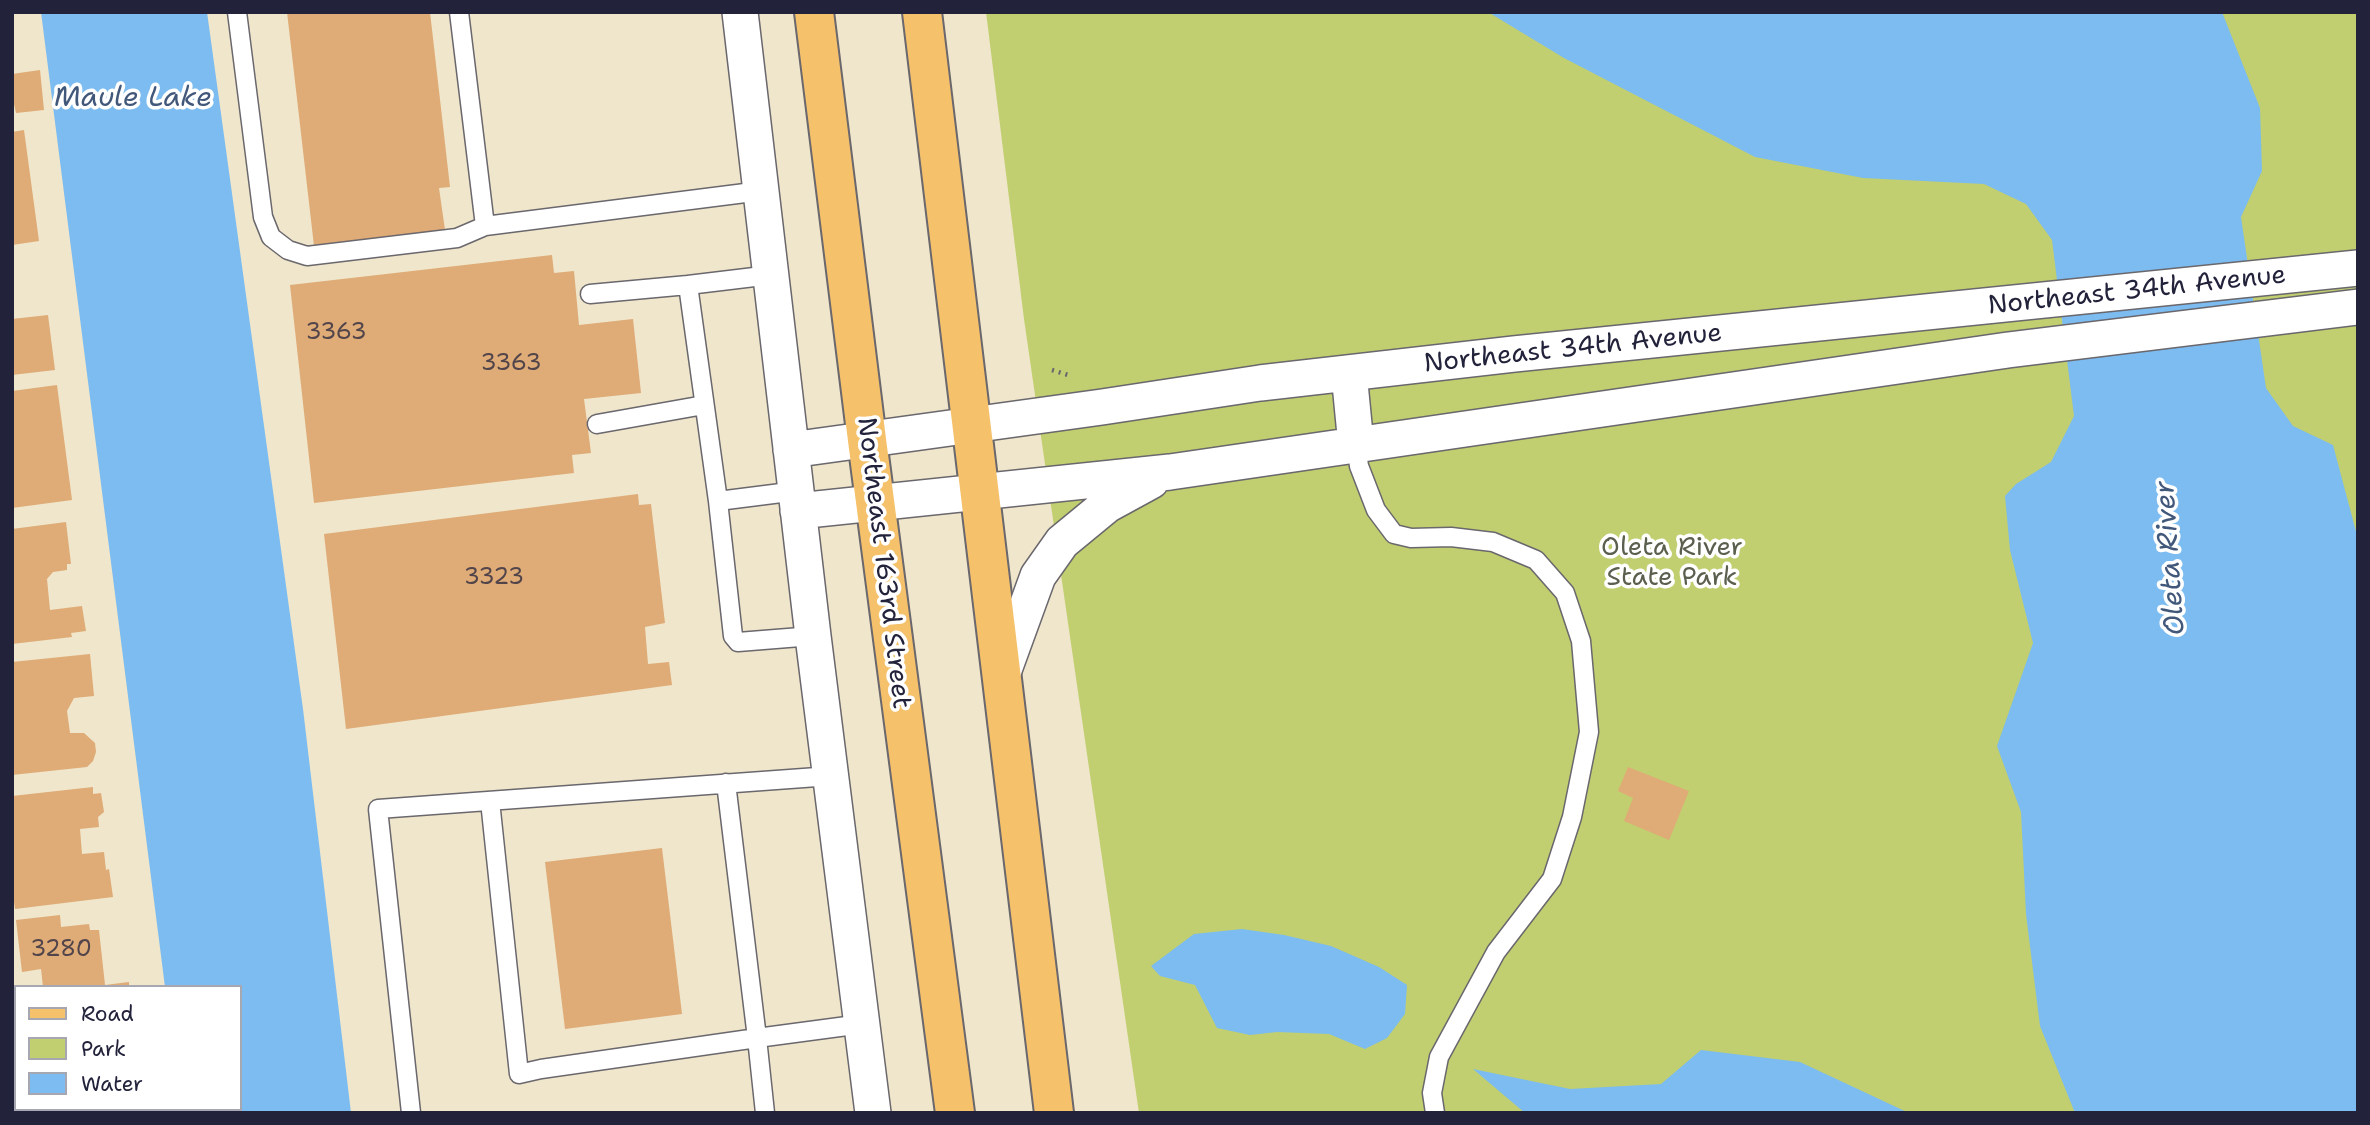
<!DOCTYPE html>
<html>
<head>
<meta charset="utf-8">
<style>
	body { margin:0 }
	#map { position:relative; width:2370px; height:1125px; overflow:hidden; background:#efe6cb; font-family:"Shantell Sans",sans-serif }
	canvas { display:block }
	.frame { position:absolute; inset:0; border:14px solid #22223b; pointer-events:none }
	.legend { position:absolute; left:14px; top:985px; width:228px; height:126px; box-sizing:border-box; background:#fff; border:2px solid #a7a7b1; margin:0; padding:9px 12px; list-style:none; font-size:21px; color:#22223b }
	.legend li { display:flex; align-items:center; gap:14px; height:35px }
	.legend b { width:35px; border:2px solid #a7a7b1 }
</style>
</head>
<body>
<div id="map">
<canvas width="2370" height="1125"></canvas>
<div class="frame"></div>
<ul class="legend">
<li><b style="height:9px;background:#f5c16b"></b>Road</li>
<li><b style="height:19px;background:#c1cf70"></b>Park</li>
<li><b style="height:19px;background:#7cbcf0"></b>Water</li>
</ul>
</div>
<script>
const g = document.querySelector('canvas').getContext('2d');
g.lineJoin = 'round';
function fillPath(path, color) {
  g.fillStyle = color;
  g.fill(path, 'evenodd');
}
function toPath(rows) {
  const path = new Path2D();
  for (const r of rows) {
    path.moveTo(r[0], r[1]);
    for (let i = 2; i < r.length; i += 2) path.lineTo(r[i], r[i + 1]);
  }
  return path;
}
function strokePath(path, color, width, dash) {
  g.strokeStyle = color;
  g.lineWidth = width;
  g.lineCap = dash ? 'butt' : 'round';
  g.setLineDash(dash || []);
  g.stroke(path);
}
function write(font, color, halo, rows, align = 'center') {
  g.font = font + ' "Shantell Sans",sans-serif';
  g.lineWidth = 7;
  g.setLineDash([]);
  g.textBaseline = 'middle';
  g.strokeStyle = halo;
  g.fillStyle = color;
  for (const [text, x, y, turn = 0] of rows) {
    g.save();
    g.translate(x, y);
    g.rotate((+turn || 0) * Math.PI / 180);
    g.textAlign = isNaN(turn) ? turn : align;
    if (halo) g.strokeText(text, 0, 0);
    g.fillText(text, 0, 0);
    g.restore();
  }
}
const green = toPath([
	[986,12,2358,12,2358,1113,1139,1113,1024,319]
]);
const water = toPath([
	[41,12,207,12,303,709,351,1113,181,1113,181,1109,240,1109,240,987,165,987],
	[1488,12,2222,12,2260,108,2262,171,2241,217,2266,388,2293,426,2333,445,2358,539,2358,1113,2075,1113,2040,1026,2026,914,2021,812,1997,746,2033,643,2010,550,2005,496,2016,484,2051,462,2074,416,2052,240,2026,204,1984,184,1863,178,1755,157,1564,58],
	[1242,929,1284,935,1331,946,1379,967,1407,985,1405,1014,1387,1038,1365,1049,1329,1034,1277,1032,1250,1035,1217,1028,1195,985,1160,976,1151,966,1194,934],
	[1701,1050,1800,1062,1909,1113,1525,1113,1473,1069,1570,1089,1661,1084]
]);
const building = toPath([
	[287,12,430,12,450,187,439,188,445,230,314,246],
	[40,70,44,110,16,113,14,104,12,104,12,74],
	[24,130,39,241,12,245,12,132],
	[552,255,554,273,574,271,579,325,633,319,641,393,584,399,591,453,572,455,574,473,314,503,290,285],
	[48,315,55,370,12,375,12,319],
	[57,385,72,500,12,508,12,391],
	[638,494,639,505,651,504,665,623,645,627,648,664,669,662,672,685,346,729,324,534],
	[66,522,71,564,67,564,67,570,53,572,47,579,50,610,82,606,86,631,71,633,72,637,12,644,12,529],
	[90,654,94,696,74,698,67,711,70,733,84,733,95,743,96,752,93,761,87,767,12,775,12,662],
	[1628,767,1689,791,1669,840,1624,821,1633,798,1618,791],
	[93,787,93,794,101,793,104,812,98,817,99,827,80,829,82,854,104,852,106,870,109,869,113,897,15,909,12,887,12,796],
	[662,848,682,1014,565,1029,545,862],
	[60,915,61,927,89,924,90,930,99,930,105,985,129,982,129,987,43,987,41,969,22,972,16,920],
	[36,1109,146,1109,147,1113,37,1113]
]);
const path = toPath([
	[1052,370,1068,375]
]);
const lane = toPath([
	[237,12,263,217,271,237,288,250,307,256,457,238,485,226],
	[459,12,485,226,761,191],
	[590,294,688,285],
	[597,424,704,405],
	[1356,445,1359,466,1376,510,1394,534,1411,538,1451,537,1493,542,1536,560,1565,593,1581,641,1589,732,1572,817,1552,879,1496,952,1439,1057,1432,1093,1435,1113],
	[797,491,718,501,733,636,738,642,813,636],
	[718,501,688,285,771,275],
	[490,801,519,1074,541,1069,757,1038,726,783],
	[411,1113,378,809,831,776],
	[765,1113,757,1038,862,1024]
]);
const street = toPath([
	[740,12,813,636,873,1113],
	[1349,373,1356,445],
	[791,450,1102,407,1260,383,1514,354,2358,268],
	[798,511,1170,472,2008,350,2358,307],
	[1002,675,1038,576,1062,542,1107,505,1151,481]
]);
const primary = toPath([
	[814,12,867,440,955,1113],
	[922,12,1054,1113]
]);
const numberNames = [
	["3363",336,333],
	["3363",511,364],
	["3323",494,578],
	["3280",61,950]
];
const streetNames = [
	["Northeast 34th Avenue",2137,291,-6],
	["Northeast 34th Avenue",1573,349,-6],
	["Northeast 163rd Street",883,563,83]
];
const parkNames = [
	["Oleta River",1672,548],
	["State Park",1672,578]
];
const waterNames = [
	["Maule Lake",133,99],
	["Oleta River",2171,558,-94]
];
fillPath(green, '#c1cf70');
fillPath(water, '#7cbcf0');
fillPath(building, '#dfab76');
strokePath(lane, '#6a676d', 21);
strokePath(street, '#6a676d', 38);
strokePath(primary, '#6a676d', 42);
strokePath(path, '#6a676d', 4.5, [2, 5]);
strokePath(lane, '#fff', 18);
strokePath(street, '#fff', 35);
strokePath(primary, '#f5c16b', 38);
write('23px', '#51444a', null, numberNames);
write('26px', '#22223b', '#fff', streetNames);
write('26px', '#5a5f4e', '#fff', parkNames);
write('italic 28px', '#42587a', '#fff', waterNames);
</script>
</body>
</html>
